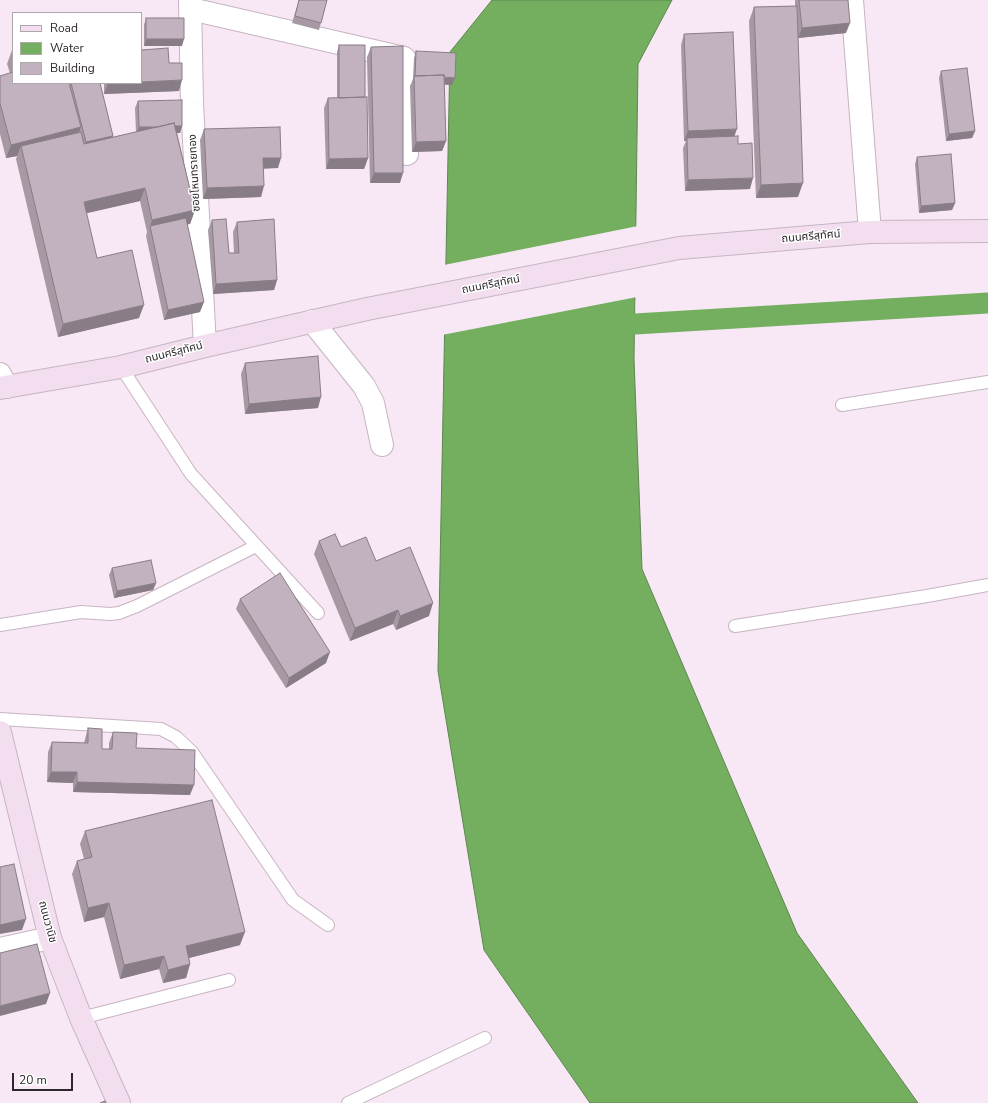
<!DOCTYPE html>
<html>
<head>
<meta charset="utf-8">
<style>
	body { margin:0 }
	#map { position:relative; width:988px; height:1103px; overflow:hidden; background:#f8e7f4; font-family:"Nunito Sans",sans-serif }
	canvas { display:block }
	.legend { position:absolute; left:12px; top:12px; width:130px; height:72px; box-sizing:border-box; background:#fff; border:1px solid #aba9ab; margin:0; padding:5px 7px; list-style:none; font-size:12px; color:#2d272c }
	.legend li { display:flex; align-items:center; gap:8px; height:20px }
	.legend b { width:20px; border:1px solid #aba9ab }
	.scale { position:absolute; left:12px; top:1073px; width:61px; height:18px; box-sizing:border-box; border:2px solid #2d272c; border-top:0; padding-left:5px; font-size:12px; line-height:14px; white-space:nowrap; color:#2d272c; -webkit-text-stroke:3px #fff; paint-order:stroke }
</style>
</head>
<body>
<div id="map">
<canvas width="988" height="1103"></canvas>
<ul class="legend">
<li><b style="height:5px;background:#f3deef"></b>Road</li>
<li><b style="height:11px;background:#73af5f"></b>Water</li>
<li><b style="height:11px;background:#c2b2bf"></b>Building</li>
</ul>
<div class="scale">20 m</div>
</div>
<script>
const g = document.querySelector('canvas').getContext('2d');
g.lineJoin = 'round';
function fillPath(path, color) {
  g.fillStyle = color;
  g.fill(path, 'evenodd');
}
function toPath(rows) {
  const path = new Path2D();
  for (const r of rows) {
    path.moveTo(r[0], r[1]);
    for (let i = 2; i < r.length; i += 2) path.lineTo(r[i], r[i + 1]);
  }
  return path;
}
function strokePath(path, color, width, dash) {
  g.strokeStyle = color;
  g.lineWidth = width;
  g.lineCap = dash ? 'butt' : 'round';
  g.setLineDash(dash || []);
  g.stroke(path);
}
function write(font, color, halo, rows, align = 'center') {
  g.font = font + ' "Nunito Sans","Noto Sans Thai",sans-serif';
  g.lineWidth = 3;
  g.setLineDash([]);
  g.textBaseline = 'middle';
  g.strokeStyle = halo;
  g.fillStyle = color;
  for (const [text, x, y, turn = 0] of rows) {
    g.save();
    g.translate(x, y);
    g.rotate((+turn || 0) * Math.PI / 180);
    g.textAlign = isNaN(turn) ? turn : align;
    if (halo) g.strokeText(text, 0, 0);
    g.fillText(text, 0, 0);
    g.restore();
  }
}
const water = toPath([
	[492,0,672,0,638,64,634,359,642,569,797,933,918,1103,590,1103,484,950,438,671,450,52,492,0]
]);
const pier = toPath([
	[638,226,637,297,442,335,444,265]
]);
const canal = toPath([
	[635,324,988,303]
]);
const lane = toPath([
	[121,367,191,474,318,613],
	[842,405,988,382],
	[0,625,81,612,110,614,119,613,137,606,256,546],
	[735,626,927,596,988,585],
	[0,719,161,729,176,737,192,752,293,900,328,925],
	[81,1018,229,980],
	[348,1103,485,1038]
]);
const street = toPath([
	[190,0,192,103,205,346],
	[852,0,870,232],
	[191,9,404,58,407,63,408,70,407,154],
	[312,321,364,386,373,403,382,445],
	[0,374,6,387],
	[0,949,50,938]
]);
const secondary = toPath([
	[0,388,121,367,205,346,367,309,679,248,870,232,988,231],
	[0,732,50,938,81,1018,119,1103]
]);
const wall = toPath([
	[299,0,327,0,319,30,292,23],
	[795,0,848,0,846,33,798,38,798,32,798,197,756,198,749,21,754,7,795,6],
	[146,18,182,46,144,46,144,25],
	[684,34,738,144,750,189,685,191,683,148,686,141,684,141,681,45],
	[339,45,365,97,368,158,364,169,326,169,324,108,328,98,337,98,337,52],
	[371,47,400,183,370,183,367,57],
	[12,50,13,50,13,83,100,83,113,136,113,137,136,132,135,108,138,101,182,126,180,133,177,133,195,210,190,224,187,224,200,312,164,320,146,236,147,232,140,201,86,213,97,258,139,318,58,337,16,159,17,156,6,158,0,134,0,76,10,73,7,64],
	[416,51,452,85,444,84,446,141,442,151,412,152,410,86,413,79,414,58],
	[941,71,975,131,972,138,946,141,939,78],
	[104,83,141,83,179,91,104,94],
	[204,129,278,168,264,168,261,197,203,199,200,140],
	[917,157,955,203,952,210,919,213,915,164],
	[212,220,229,253,234,253,233,232,237,222,277,280,274,290,213,294,208,230],
	[245,363,318,408,245,414,241,374],
	[319,541,341,547,376,561,429,616,396,630,393,624,350,641,314,554],
	[112,568,156,583,153,590,114,598,109,575],
	[240,599,326,663,286,688,236,609],
	[88,728,102,749,109,749,109,743,113,732,136,748,190,795,73,792,73,783,47,782,48,752,52,742,84,743,85,739],
	[85,831,240,945,189,958,190,964,186,978,163,983,159,969,120,979,104,917,84,922,72,874,77,861,84,859,80,844]
]);
const shadedWall = toPath([
	[850,23,846,33,798,38,802,28],
	[146,39,184,39,182,46,144,46],
	[415,76,455,78,452,85,414,83],
	[182,80,179,91,104,94,108,83,141,83,141,82],
	[182,126,180,133,136,134,139,127],
	[81,127,76,140,21,146,17,156,6,158,11,145],
	[737,129,733,140,687,138,686,141,684,141,688,131],
	[975,131,972,138,946,141,949,134],
	[113,136,109,146,82,153,86,142],
	[446,141,442,151,412,152,416,142],
	[263,158,281,158,278,168,260,169],
	[368,158,364,169,326,169,329,159],
	[374,173,403,173,400,183,370,183],
	[753,178,750,189,685,191,688,180],
	[803,183,798,197,756,198,761,185],
	[264,186,261,197,203,199,207,188],
	[145,188,140,201,79,215,84,202],
	[955,203,952,210,919,213,921,206],
	[195,210,190,224,151,233,150,227,152,220],
	[277,280,274,290,213,294,216,284],
	[204,302,200,312,164,320,168,310],
	[144,305,139,318,58,337,63,324],
	[321,397,318,408,245,414,249,404],
	[156,583,153,590,114,598,117,591],
	[433,603,429,616,396,630,400,616],
	[398,610,393,624,350,641,355,628],
	[330,652,326,663,286,688,289,678],
	[51,772,77,772,73,783,47,782],
	[77,782,194,785,190,795,73,792],
	[109,903,104,917,84,922,88,908],
	[26,919,22,930,0,934,0,925],
	[245,932,240,945,181,960,186,946],
	[164,956,159,969,120,979,124,965],
	[190,964,186,978,163,983,168,970],
	[50,993,46,1004,0,1016,0,1006]
]);
const building = toPath([
	[299,0,327,0,321,23,295,16,299,0],
	[799,0,848,0,850,23,802,28,799,0],
	[797,6,803,183,761,185,754,7,797,6],
	[146,18,184,18,184,39,146,39,146,18],
	[733,32,737,129,688,131,684,34,733,32],
	[339,45,365,45,365,97,339,98,339,45],
	[403,46,403,173,374,173,371,47,403,46],
	[168,48,169,63,182,63,182,80,141,82,141,50,168,48],
	[416,51,456,53,455,78,444,77,444,75,415,76,416,51],
	[967,68,975,131,949,134,941,71,967,68],
	[13,72,13,83,69,83,81,127,11,145,0,103,0,76,13,72],
	[444,75,446,141,416,142,414,76,444,75],
	[71,83,100,83,113,136,86,142,71,83],
	[367,97,368,158,329,159,328,98,367,97],
	[182,100,182,126,175,126,174,123,158,127,139,127,138,101,182,100],
	[174,123,195,210,152,220,145,188,84,202,97,258,132,250,144,305,63,324,21,146,81,132,84,144,174,123],
	[280,127,281,158,263,158,264,186,207,188,204,129,280,127],
	[738,136,738,144,752,143,753,178,688,180,687,138,738,136],
	[951,154,955,203,921,206,917,157,951,154],
	[186,218,204,302,168,310,150,226,186,218],
	[226,219,229,253,239,253,237,222,274,219,277,280,216,284,212,220,226,219],
	[318,356,321,397,249,404,245,363,318,356],
	[335,534,341,547,366,537,376,561,410,547,433,603,400,616,398,610,355,628,319,541,335,534],
	[151,560,156,583,117,591,112,568,151,560],
	[280,573,330,652,289,678,240,599,280,573],
	[88,728,102,729,102,749,112,749,113,732,137,733,136,748,195,750,194,785,77,782,77,772,51,772,52,742,88,743,88,728],
	[212,800,245,932,186,946,190,964,168,970,164,956,124,965,109,903,88,908,77,861,92,857,85,831,212,800],
	[14,864,26,919,0,925,0,867,14,864],
	[37,944,50,993,0,1006,0,953,37,944],
	[105,1101,106,1103,100,1103,105,1101]
]);
const streetNames = [
	["ซอยโหนทรายทอง",195,173,-93],
	["ถนนศรีสุทัศน์",811,237,-5],
	["ถนนศรีสุทัศน์",491,285,-11],
	["ถนนศรีสุทัศน์",174,353,-14],
	["ถนนวานิช",47,922,75]
];
fillPath(water, '#73af5f');
strokePath(water, '#5e8650', 1);
fillPath(pier, '#f8e7f4');
strokePath(canal, '#73af5f', 21);
strokePath(lane, '#c6b5c2', 14);
strokePath(street, '#c6b5c2', 24);
strokePath(secondary, '#c6b5c2', 24);
strokePath(lane, '#fff', 12);
strokePath(street, '#fff', 22);
strokePath(secondary, '#f3deef', 22);
fillPath(wall, '#a799a4');
fillPath(shadedWall, '#887d86');
fillPath(building, '#c2b2bf');
strokePath(building, '#887d86', 1);
write('11px', '#2d272c', '#fff', streetNames);
</script>
</body>
</html>
